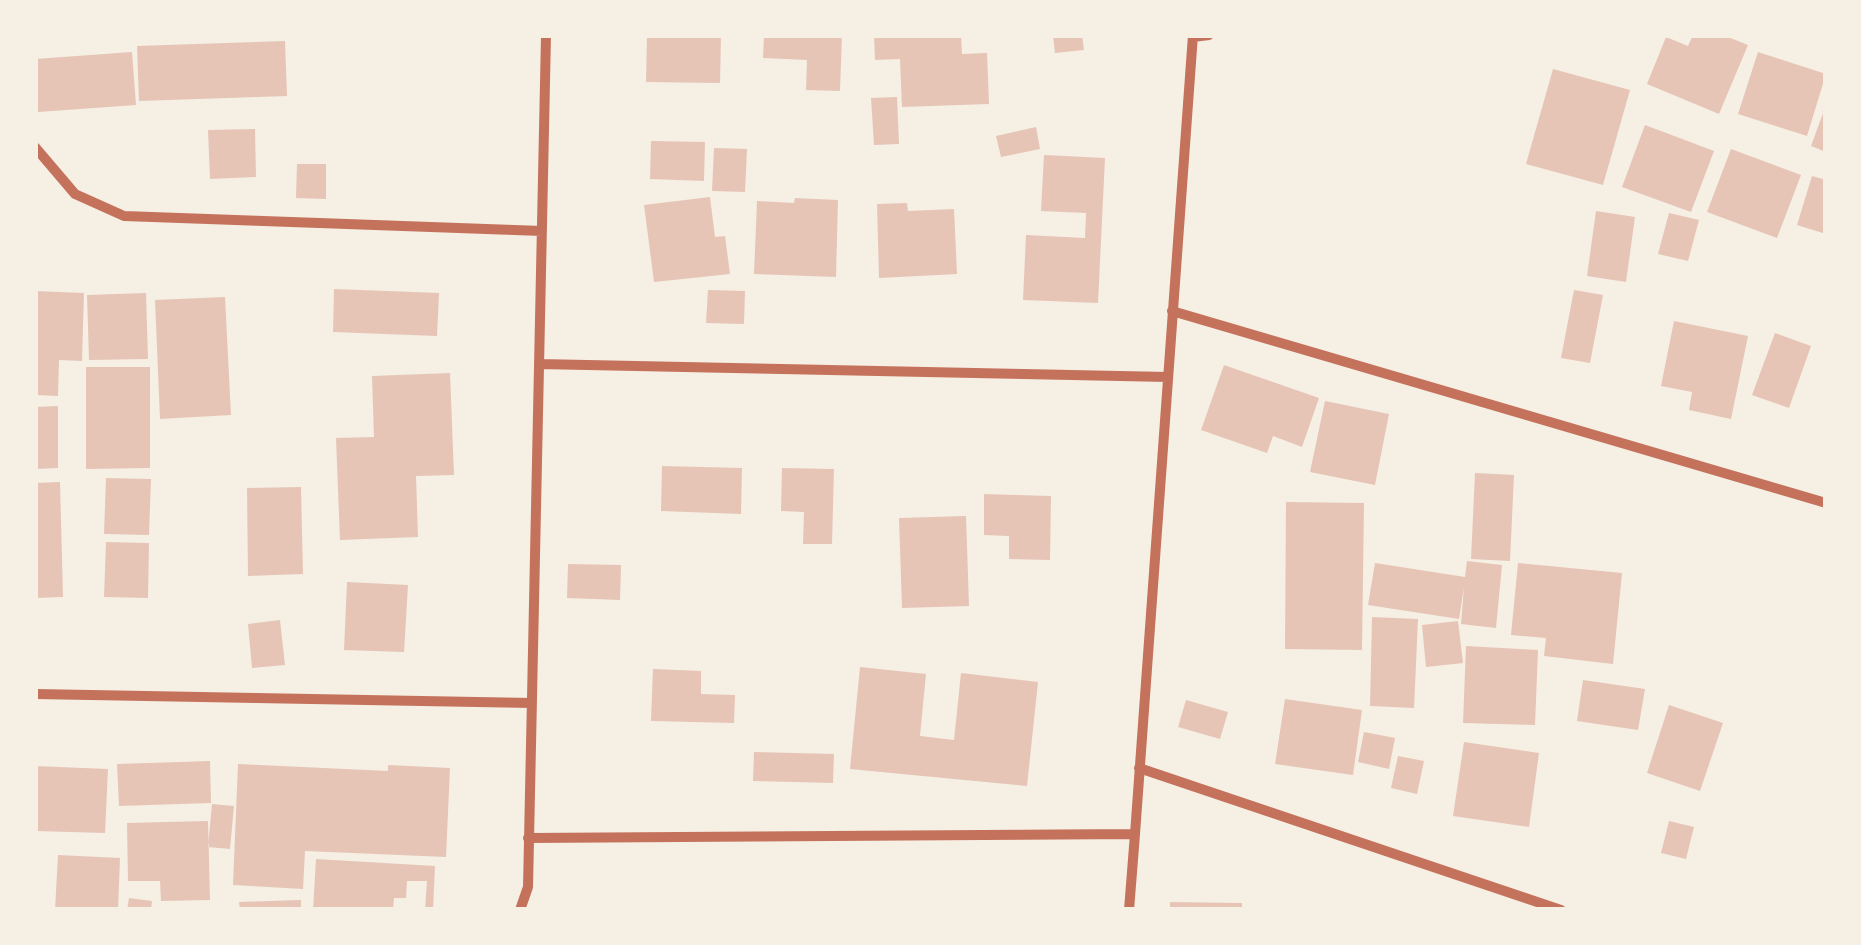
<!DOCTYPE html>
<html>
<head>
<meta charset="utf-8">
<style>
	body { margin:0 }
	#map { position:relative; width:1861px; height:945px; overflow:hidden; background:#f6efe4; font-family:Jost,sans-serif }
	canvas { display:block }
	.frame { position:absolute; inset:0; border:38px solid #f6efe4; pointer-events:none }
</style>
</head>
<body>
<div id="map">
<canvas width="1861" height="945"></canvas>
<div class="frame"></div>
</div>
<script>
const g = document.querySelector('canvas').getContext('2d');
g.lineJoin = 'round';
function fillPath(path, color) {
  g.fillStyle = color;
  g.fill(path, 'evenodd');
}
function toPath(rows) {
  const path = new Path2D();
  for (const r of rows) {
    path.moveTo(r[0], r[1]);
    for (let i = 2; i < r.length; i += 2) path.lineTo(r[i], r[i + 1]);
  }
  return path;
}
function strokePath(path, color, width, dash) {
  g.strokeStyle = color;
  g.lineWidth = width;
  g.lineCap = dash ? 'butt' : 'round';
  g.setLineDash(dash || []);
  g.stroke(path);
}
const building = toPath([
	[647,35,721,35,720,83,646,82],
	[764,35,842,35,840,91,806,90,807,60,763,58],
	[874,35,961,35,962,54,987,53,989,104,902,107,900,59,875,60],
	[1059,35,1082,35,1084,50,1055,53,1053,36],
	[1693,35,1723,35,1748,45,1719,114,1647,84,1666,37,1688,46],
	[285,41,287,96,139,101,137,46],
	[132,52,136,105,38,112,35,59],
	[1758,52,1826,74,1807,136,1738,114],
	[1553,69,1630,90,1603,185,1526,164],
	[897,97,899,144,874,145,871,98],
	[1826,105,1826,152,1811,146],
	[1645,125,1714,151,1691,212,1622,187],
	[1036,127,1040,149,1001,157,996,136],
	[255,129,256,177,210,179,208,130],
	[651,141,705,142,704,181,650,179],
	[714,148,747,149,745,192,712,191],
	[1731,149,1801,175,1777,238,1707,212],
	[1044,155,1105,158,1098,303,1023,300,1026,235,1085,238,1086,213,1041,211],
	[297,164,326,164,326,199,296,198],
	[1812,176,1826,180,1826,234,1797,225],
	[710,197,715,237,725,236,730,274,654,282,644,205],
	[795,198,838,200,836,277,754,274,757,201,794,203],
	[907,203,908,211,954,209,957,274,879,278,877,204],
	[1596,211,1635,217,1626,282,1587,276],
	[1669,213,1699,220,1688,261,1658,254],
	[334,289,439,293,437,336,333,332],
	[708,290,745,291,744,324,706,323],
	[1574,290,1603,295,1590,363,1561,358],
	[35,291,84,293,82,361,59,360,58,396,35,395],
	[146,293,148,359,89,360,87,295],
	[225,297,231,415,160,419,155,300],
	[1674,321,1748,336,1731,419,1689,410,1692,392,1661,386],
	[1775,333,1811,346,1789,408,1752,395],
	[1224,365,1319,398,1302,447,1273,436,1267,453,1201,430],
	[86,367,150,367,150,468,86,469],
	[450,373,454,475,416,476,418,537,340,540,336,438,374,437,372,376],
	[1325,401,1389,414,1375,485,1310,472],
	[58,406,58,468,35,469,35,407],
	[662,466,742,468,741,514,661,511],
	[782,468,834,469,832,544,803,544,804,512,781,511],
	[1475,473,1514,475,1510,561,1471,559],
	[106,478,151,479,149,535,104,534],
	[60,482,63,597,35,598,35,483],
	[301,487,303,574,248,576,247,488],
	[984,494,1051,496,1050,560,1009,559,1009,536,984,535],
	[1286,502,1364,503,1362,650,1285,649],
	[966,516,969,606,902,608,899,518],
	[106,542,149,543,148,598,104,597],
	[1467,561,1502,565,1496,628,1461,624,1464,587,1459,619,1368,605,1375,563,1465,577],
	[1518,563,1622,573,1613,664,1544,656,1546,638,1511,635],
	[568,564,621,565,620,600,567,598],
	[347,582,408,585,404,652,344,650],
	[1372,617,1418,619,1414,708,1370,706],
	[280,620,285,665,252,668,248,624],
	[1458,621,1463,663,1426,667,1422,625],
	[1466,646,1538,650,1535,725,1463,723],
	[860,667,926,674,920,736,954,740,961,673,1038,682,1027,786,850,769],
	[653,669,701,671,701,694,735,695,734,723,651,721],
	[1583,680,1645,689,1638,730,1577,721],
	[1285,699,1362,710,1353,775,1275,764],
	[1186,700,1228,712,1220,739,1178,727],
	[1669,705,1723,723,1700,791,1647,773],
	[1364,732,1395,738,1389,769,1358,762],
	[1464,742,1539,753,1529,827,1453,816],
	[754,752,834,754,833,783,753,781],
	[1398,756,1424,761,1417,794,1391,788],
	[210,761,211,803,119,806,117,764],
	[238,764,388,771,388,765,450,768,446,857,305,851,303,889,233,885],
	[35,766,108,769,105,833,35,831],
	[212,804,234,806,230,849,208,847],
	[208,821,210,900,161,901,160,881,128,881,127,823],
	[1669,821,1694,827,1686,859,1661,853],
	[58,855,120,858,118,910,55,910],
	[316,859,435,866,433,910,425,910,427,881,407,881,406,898,394,898,393,910,313,910],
	[129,898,152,901,151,910,127,910],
	[301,900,301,910,240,910,239,902],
	[1170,902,1242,903,1242,910,1170,910]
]);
const minor = toPath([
	[1193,37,1209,35],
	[35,147,75,194,124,216,542,231],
	[1172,311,1826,503],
	[539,364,1168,377],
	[35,694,532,703],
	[1139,768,1561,910],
	[1135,834,1193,35],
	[528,838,1135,834,1129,910],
	[520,910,528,887,546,35]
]);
fillPath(building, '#e6c5b7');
strokePath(minor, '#c5725c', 10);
</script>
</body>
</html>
